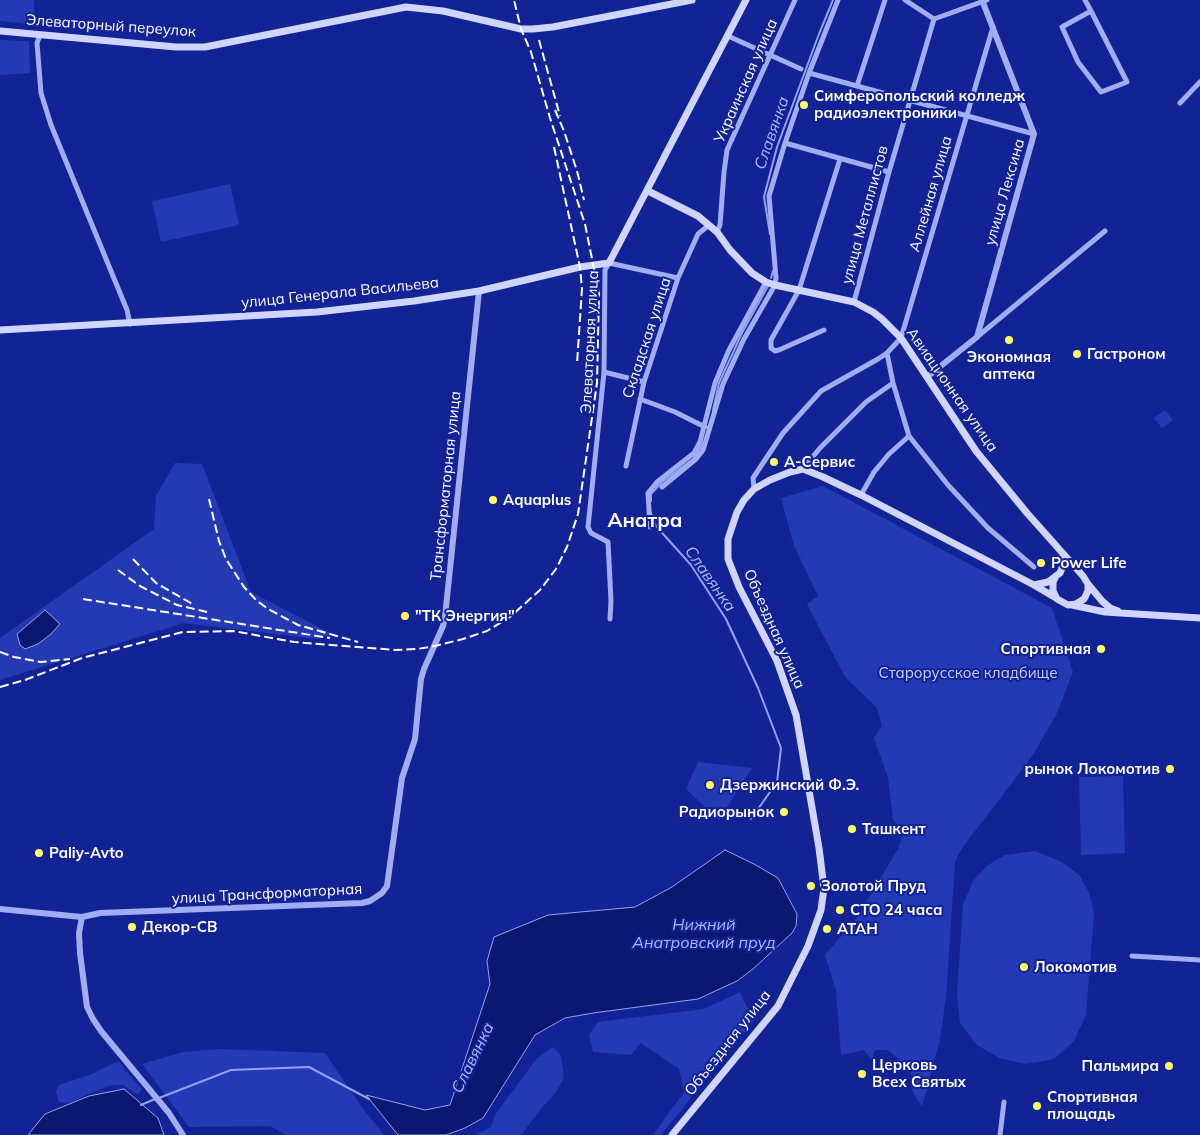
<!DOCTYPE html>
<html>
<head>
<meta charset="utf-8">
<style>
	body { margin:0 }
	canvas { display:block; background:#112395 }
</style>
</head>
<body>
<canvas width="1200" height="1135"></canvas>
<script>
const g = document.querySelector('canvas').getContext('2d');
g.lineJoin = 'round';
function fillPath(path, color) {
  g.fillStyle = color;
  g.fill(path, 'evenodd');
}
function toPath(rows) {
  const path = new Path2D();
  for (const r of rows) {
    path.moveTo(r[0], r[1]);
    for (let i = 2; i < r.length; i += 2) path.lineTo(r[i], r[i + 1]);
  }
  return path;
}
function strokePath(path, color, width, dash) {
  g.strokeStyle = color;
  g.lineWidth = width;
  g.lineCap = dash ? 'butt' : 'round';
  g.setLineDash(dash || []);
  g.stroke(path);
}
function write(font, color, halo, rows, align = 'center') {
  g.font = font + ' Mulish,sans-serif';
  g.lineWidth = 4;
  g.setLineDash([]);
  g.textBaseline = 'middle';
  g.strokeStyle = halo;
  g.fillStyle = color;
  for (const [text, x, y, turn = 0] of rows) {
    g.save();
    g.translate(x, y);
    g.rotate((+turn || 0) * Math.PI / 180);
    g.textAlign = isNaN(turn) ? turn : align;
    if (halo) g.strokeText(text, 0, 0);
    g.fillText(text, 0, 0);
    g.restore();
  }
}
const green = toPath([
	[0,0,34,0,34,25,0,21],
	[0,40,29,41,30,73,0,75],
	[230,184,239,225,161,242,152,201],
	[1165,410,1173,420,1162,428,1154,418],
	[175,463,202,464,251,592,332,634,316,639,184,623,0,680,0,638,154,529,156,496],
	[823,486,1052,608,1073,672,1056,715,1031,758,962,848,955,862,946,998,940,1039,922,1107,913,1092,911,1070,888,1050,875,1050,872,1060,864,1050,841,1055,836,991,825,955,856,919,898,849,903,833,893,819,888,778,874,738,882,726,877,708,845,677,807,604,818,596,794,546,781,498],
	[698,762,752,768,719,820,686,789],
	[1123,776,1125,853,1081,855,1079,777],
	[1035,851,1062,862,1080,876,1089,893,1094,914,1086,1015,1074,1041,1054,1059,1026,1064,999,1058,977,1045,960,1023,957,994,963,904,973,881,988,865,1005,855],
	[740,992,747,1007,756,1018,661,1135,653,1135,684,1092,679,1069,641,1043,631,1055,593,1052,589,1035,598,1022,704,1009],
	[553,1047,561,1056,564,1078,556,1092,540,1110,521,1135,475,1135,491,1127,495,1115,537,1058],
	[221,1049,325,1053,361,1106,384,1135,286,1135,270,1126,189,1127,142,1064,183,1052],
	[116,1062,120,1062,124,1069,142,1089,138,1095,123,1085,116,1085,108,1086,84,1096,70,1103,59,1102,56,1092,59,1085,92,1074]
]);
const water = toPath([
	[45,610,60,624,51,634,38,644,25,649,20,645,17,634,45,610],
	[725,850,754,864,778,878,797,914,796,926,792,933,753,969,737,981,698,999,593,1013,565,1018,535,1035,483,1118,465,1128,446,1135,398,1135,366,1095,425,1110,450,1105,490,984,487,961,494,937,548,915,635,907,672,887,725,850],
	[124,1089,158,1118,164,1135,28,1135,45,1114,89,1096,124,1089]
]);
const stream = toPath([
	[770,234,764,197,777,147,819,34,833,0],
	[771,278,773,271],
	[713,410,719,383,742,333,768,286],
	[651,501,651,494,662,482,693,459,703,444],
	[651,513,656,526,691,565,726,619,758,688,781,748,777,782,751,819],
	[159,1098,231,1070,309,1067,369,1099],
	[141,1105,155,1099]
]);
const minor = toPath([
	[905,0,934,19,987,0],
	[1085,0,1091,11,1127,82,1101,92,1078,62,1062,27,1091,11],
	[40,35,37,43,41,93,51,125,127,310,130,324],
	[728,36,801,69],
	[809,73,1034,134],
	[857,86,885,0],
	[1180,103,1200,82],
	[785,143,889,172],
	[717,232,720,225,724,172,727,150,795,0],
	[854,302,889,172,934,19],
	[824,330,779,350,775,351,771,348,771,340,799,290,840,159],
	[977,337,1105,231],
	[887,353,893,383,909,436,948,485,988,528,1034,567],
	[604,372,644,382],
	[640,399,675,412,705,427],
	[626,466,644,382,678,278,698,234,709,225],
	[803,469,820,448,866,402,893,383],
	[662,487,696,459,703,450,723,384,744,339,775,285,776,278,769,196,785,143,809,73,838,0],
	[754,489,753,478,783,433,821,391,878,359,887,353,901,338,993,27],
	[861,495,874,472,889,454,909,436],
	[650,527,648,493,657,482,694,453,700,442,715,383,729,350,766,282],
	[610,619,611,601,608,542,591,533,588,527,604,372,605,270,609,263,678,278],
	[1132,956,1200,960],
	[1000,1135,1004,1102]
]);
const tertiary = toPath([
	[927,377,977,337,1034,134,982,0],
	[0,909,82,917,100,913,362,903,370,901,382,893,387,886,402,778,415,739,421,679,424,669,443,626,445,617,479,291],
	[82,917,79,933,80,953,87,1007,93,1019,101,1031,169,1113,183,1135]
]);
const secondary = toPath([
	[0,31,176,47,205,47,406,7,443,11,521,29,533,29,553,27,692,0],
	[648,191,698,216,717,232,730,250,752,273,766,282,775,285,854,302,873,312,882,319,901,338,976,451,1027,513,1083,576,1088,584,1088,591,1084,599,1076,604,1068,605,1057,599,1053,591,1053,582,1056,576],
	[0,330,317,312,414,301,479,291,580,267,609,263,746,0],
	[1088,584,1102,601,1110,608,1118,611],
	[1034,585,1048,582,1060,573,1064,563,1063,555],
	[1072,605,1105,612,1200,618],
	[672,1135,778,1006,808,946,821,910,824,888,819,848,796,715,777,661,739,587,728,559,728,539,737,512,744,500,754,489,770,480,790,472,803,469,823,477,861,495,1034,585,1056,598]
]);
const rail = toPath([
	[539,40,560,116],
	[555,110,564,131,577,171,584,200],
	[554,147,580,267,582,289,577,364],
	[209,499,219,541,226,559,244,587,256,600,268,609,298,625,358,642],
	[133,559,156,583,194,605],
	[118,570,140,586,177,605,207,612],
	[83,599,330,638],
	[0,652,14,657,41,662,70,659],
	[0,687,25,680,82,658,183,632,233,631,294,642,395,650,417,649,435,646,463,639,487,631,510,617,540,590,556,569,567,547,578,514,597,383,599,294,585,224,550,118,531,52,521,29,514,0]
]);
const markers = [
	[804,105,5,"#feff62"],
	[1009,340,5,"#feff62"],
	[1077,354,5,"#feff62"],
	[774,462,5,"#feff62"],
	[493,500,5,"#feff62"],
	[1041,563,5,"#feff62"],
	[405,616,5,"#feff62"],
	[1101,649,5,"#feff62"],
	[1170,769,5,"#feff62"],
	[710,785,5,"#feff62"],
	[784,812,5,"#feff62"],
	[852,829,5,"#feff62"],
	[39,853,5,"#feff62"],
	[811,886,5,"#feff62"],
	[840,910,5,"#feff62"],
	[132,927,5,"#feff62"],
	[827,929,5,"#feff62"],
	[1024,967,5,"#feff62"],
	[1169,1066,5,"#feff62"],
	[862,1074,5,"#feff62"],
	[1037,1106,5,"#feff62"]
];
const streetNames = [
	["Элеваторный переулок",111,26,4],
	["Украинская улица",746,81,-66],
	["улица Лексина",1005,192,-74],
	["Аллейная улица",931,194,-74],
	["улица Металлистов",865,215,-75],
	["улица Генерала Васильева",340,293,-6],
	["Складская улица",647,338,-72],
	["Элеваторная улица",590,342,-87],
	["Авиационная улица",952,390,55],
	["Трансформаторная улица",446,486,-84],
	["Объездная улица",774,629,66],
	["улица Трансформаторная",267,894,-3],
	["Объездная улица",728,1043,-52]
];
const poiNames = [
	["Симферопольский колледж",814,96],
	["радиоэлектроники",814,113],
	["Гастроном",1087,354],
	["Экономная",1009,357,"center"],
	["аптека",1009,374,"center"],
	["А-Сервис",784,462],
	["Aquaplus",503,500],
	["Power Life",1051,563],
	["\"ТК Энергия\"",415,616],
	["Спортивная",1091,649,"right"],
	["рынок Локомотив",1160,769,"right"],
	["Дзержинский Ф.Э.",720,785],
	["Радиорынок",774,812,"right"],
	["Ташкент",862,829],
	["Paliy-Avto",49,853],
	["Золотой Пруд",821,886],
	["СТО 24 часа",850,910],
	["Декор-СВ",142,927],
	["АТАН",837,929],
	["Локомотив",1034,967],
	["Церковь",872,1065],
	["Всех Святых",872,1082],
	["Пальмира",1159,1066,"right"],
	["Спортивная",1047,1097],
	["площадь",1047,1114]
];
const parkNames = [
	["Старорусское кладбище",968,673]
];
const waterNames = [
	["Славянка",772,133,-71],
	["Славянка",710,579,55],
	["Нижний",704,925],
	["Анатровский пруд",704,943],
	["Славянка",473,1058,-64]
];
const districtNames = [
	["Анатра",645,521]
];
fillPath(green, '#233ab4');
fillPath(water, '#0a1871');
strokePath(water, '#91a2f7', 1);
strokePath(stream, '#91a2f7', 2);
strokePath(minor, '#a0adf3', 5);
strokePath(tertiary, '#a0adf3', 6);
strokePath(secondary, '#cfd5fd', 7);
strokePath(rail, '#fff', 2, [9, 4]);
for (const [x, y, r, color] of markers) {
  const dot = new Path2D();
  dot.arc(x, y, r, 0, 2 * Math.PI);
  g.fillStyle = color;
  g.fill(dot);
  strokePath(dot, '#112395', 2);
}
write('15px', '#fff', '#112395', streetNames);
write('bold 15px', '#fff', '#112395', poiNames, 'left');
write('15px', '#c7d0fd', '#112395', parkNames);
write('italic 16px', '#acb8fa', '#112395', waterNames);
write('bold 20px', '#fff', '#112395', districtNames);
</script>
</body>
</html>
